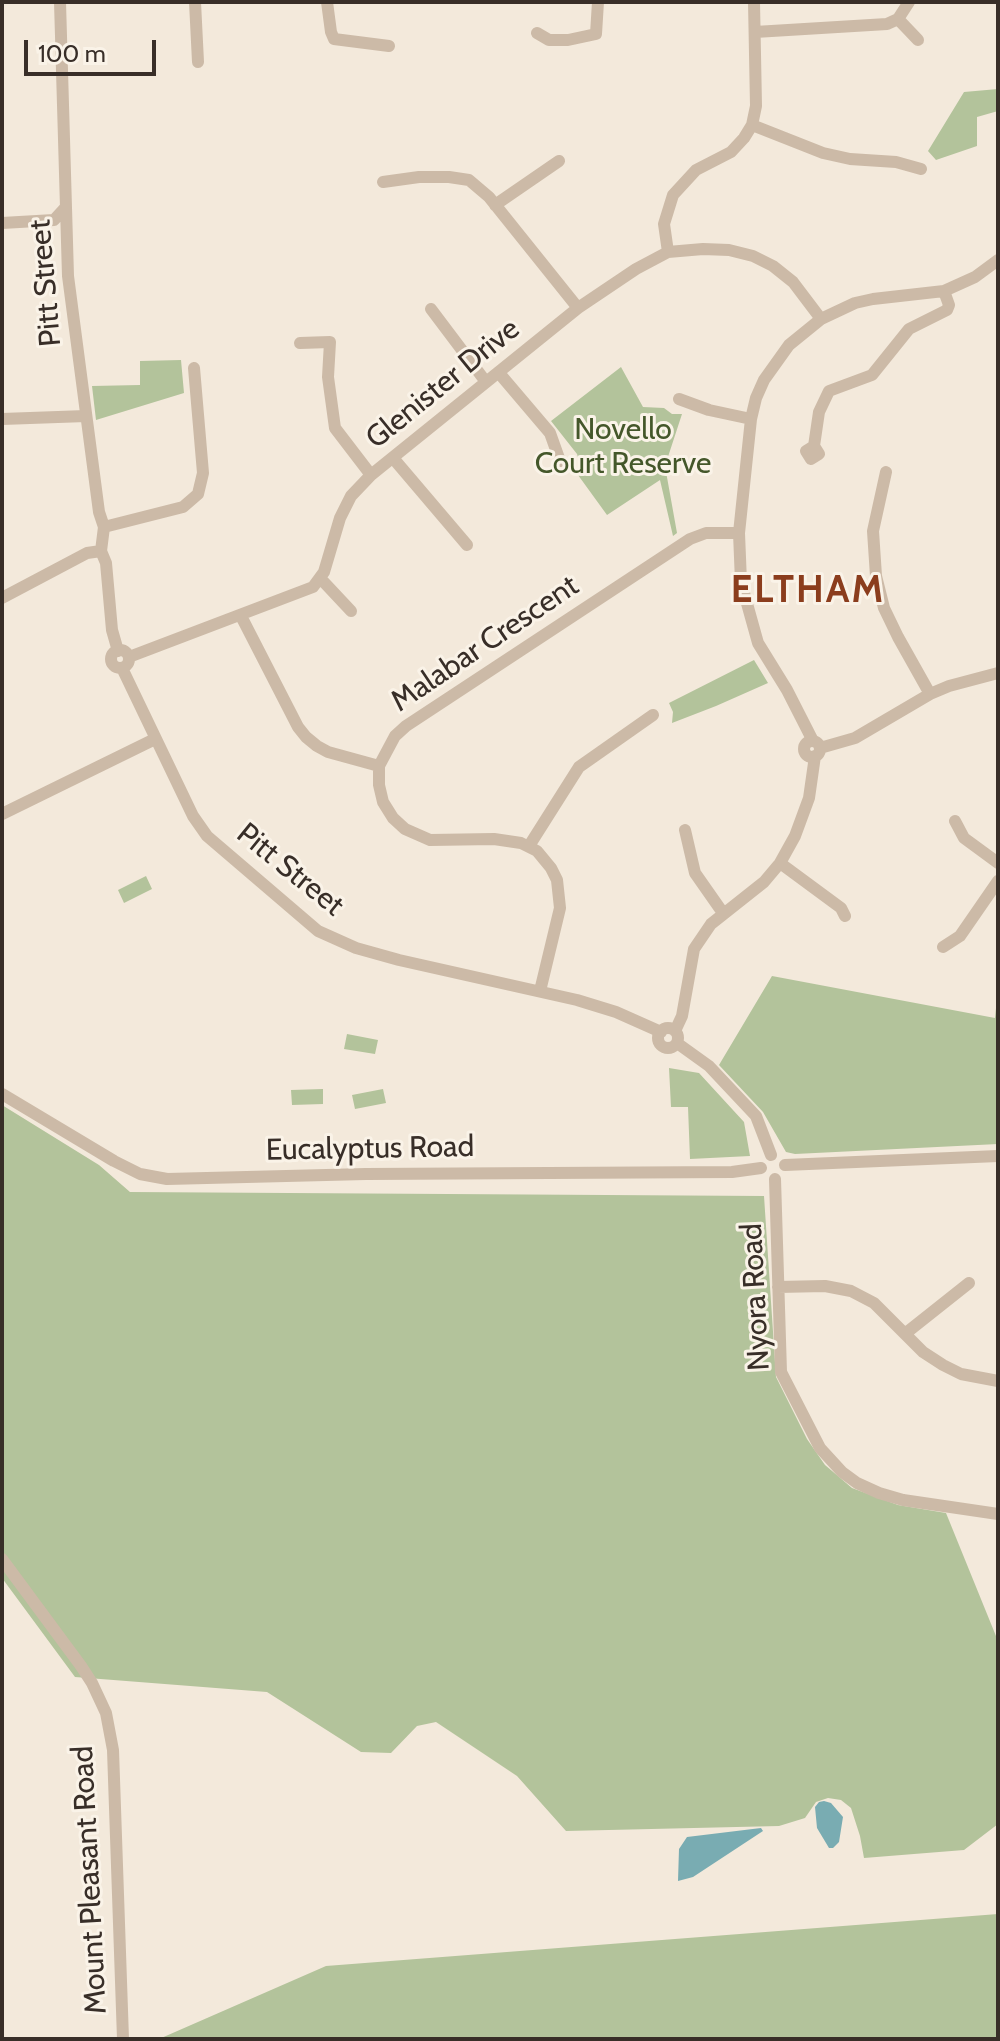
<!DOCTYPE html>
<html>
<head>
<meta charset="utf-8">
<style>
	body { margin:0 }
	#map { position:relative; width:1000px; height:2041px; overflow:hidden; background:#f3e9db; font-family:Cabin,sans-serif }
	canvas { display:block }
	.frame { position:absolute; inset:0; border:4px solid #382e28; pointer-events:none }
	.scale { position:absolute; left:24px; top:40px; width:132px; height:36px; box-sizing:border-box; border:4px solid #382e28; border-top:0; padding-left:10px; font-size:24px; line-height:28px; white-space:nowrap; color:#382e28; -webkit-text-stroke:6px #faf3e8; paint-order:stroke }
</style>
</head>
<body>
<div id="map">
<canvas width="1000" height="2041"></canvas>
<div class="frame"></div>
<div class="scale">100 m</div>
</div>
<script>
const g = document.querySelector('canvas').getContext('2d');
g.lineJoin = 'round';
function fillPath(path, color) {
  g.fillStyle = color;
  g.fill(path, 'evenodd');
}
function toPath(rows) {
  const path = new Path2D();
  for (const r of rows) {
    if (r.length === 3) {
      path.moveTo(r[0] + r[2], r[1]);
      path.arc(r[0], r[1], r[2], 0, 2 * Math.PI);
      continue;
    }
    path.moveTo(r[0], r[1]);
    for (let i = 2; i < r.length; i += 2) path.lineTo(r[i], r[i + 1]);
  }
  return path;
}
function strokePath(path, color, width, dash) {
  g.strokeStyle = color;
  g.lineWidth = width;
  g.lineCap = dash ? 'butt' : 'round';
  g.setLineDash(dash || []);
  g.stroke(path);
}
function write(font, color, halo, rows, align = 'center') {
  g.font = font + ' Cabin,sans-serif';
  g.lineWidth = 6;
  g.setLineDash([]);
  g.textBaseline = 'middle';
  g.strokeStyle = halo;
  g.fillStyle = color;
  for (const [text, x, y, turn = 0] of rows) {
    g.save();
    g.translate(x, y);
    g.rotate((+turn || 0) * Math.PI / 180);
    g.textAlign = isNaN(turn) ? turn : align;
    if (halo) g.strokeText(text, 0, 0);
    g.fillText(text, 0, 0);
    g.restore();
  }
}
const green = toPath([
	[998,89,998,111,977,117,977,146,936,160,928,151,964,92],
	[181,360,184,393,96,420,92,386,140,385,140,361],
	[621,367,643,407,664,408,672,414,682,414,665,466,677,533,673,536,660,480,607,515,578,475,580,464,577,454,551,421],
	[754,660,768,683,716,706,672,723,673,712,669,703],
	[146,876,152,889,124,903,118,890],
	[772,976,995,1018,998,988,998,1144,795,1154,786,1152,763,1112,719,1065],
	[347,1034,378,1040,375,1054,344,1049],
	[669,1068,699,1073,744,1122,750,1156,690,1159,688,1107,671,1107],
	[323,1089,323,1104,292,1105,291,1090],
	[383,1089,386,1103,355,1109,352,1095],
	[2,1105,99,1165,130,1192,764,1196,776,1377,807,1439,825,1465,852,1488,898,1505,946,1513,998,1641,998,1824,964,1850,864,1858,860,1836,851,1808,841,1800,828,1798,816,1802,805,1818,779,1826,566,1831,517,1776,436,1722,417,1726,391,1753,361,1752,267,1692,75,1677,2,1578],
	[998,1914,998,2039,159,2039,326,1966]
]);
const water = toPath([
	[824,1801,831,1803,843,1817,839,1842,833,1848,829,1848,817,1828,815,1807,819,1802],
	[761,1828,763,1831,693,1877,678,1881,679,1849,687,1837]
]);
const minor = toPath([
	[60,2,68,276,99,512,104,527,101,551,106,563,112,630,118,651],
	[195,2,198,62],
	[327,2,331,32,334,39,389,46],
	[898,19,918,40],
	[755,32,887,24,898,19,909,2],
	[537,33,549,40,568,40,596,34,598,2],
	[752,125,823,153,850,159,896,162,921,169],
	[383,182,419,177,449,177,469,180,489,197,578,308],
	[495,205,559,161],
	[2,223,54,220,65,208],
	[668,252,664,224,673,195,696,170,731,152,744,138,752,125,756,106,754,2],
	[431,309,486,382],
	[300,343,330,342,328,377,335,428,371,475],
	[499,373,550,433,560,461],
	[679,399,709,410,751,419],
	[2,419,86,416],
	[814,446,806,451,811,459,819,454,814,446,819,412,829,391,872,375,909,329,947,310,949,305,944,291],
	[393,458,467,545],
	[886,472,873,531,876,576,884,608,898,637,930,694],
	[104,527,183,507,198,494,203,473,194,368],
	[321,579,351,611],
	[2,598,87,553,101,551],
	[241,616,298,727,306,737,317,746,328,752,379,766],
	[120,659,9],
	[129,657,313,587,324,572,340,518,351,496,371,475,578,308,636,269,668,252,703,249,729,250,753,256,773,266,793,282,821,319],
	[122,668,193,816,207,836,318,931,356,948,399,960,577,1000,616,1012,661,1032],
	[813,741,787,690,758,643,741,582,739,533,751,419,756,398,764,380,789,345,821,319,855,303,873,299,944,291,975,277,998,260],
	[812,749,8],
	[820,748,855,738,930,694,949,686,998,673],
	[2,814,155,739],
	[955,821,964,838,998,863],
	[685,830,695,873,723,913],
	[529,846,579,767,653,715],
	[780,863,841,908,845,916],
	[943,947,960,936,998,881],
	[540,991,560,908,557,880,551,868,537,851,521,843,494,839,430,840,405,829,393,818,383,802,379,785,379,766,395,736,406,726,690,539,706,533,739,533],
	[668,1038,10],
	[675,1031,682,1016,694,949,711,924,764,882,780,863,795,836,809,798,815,756],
	[677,1043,709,1066,756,1116,771,1155],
	[2,1094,114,1161,140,1174,167,1179,366,1174,732,1172,761,1168],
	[785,1165,998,1156],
	[775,1179,781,1372,820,1448,842,1472,857,1483,879,1493,903,1500,998,1514],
	[778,1287,825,1286,851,1291,874,1303,923,1352,943,1365,961,1374,998,1381],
	[906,1333,969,1283],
	[2,1559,81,1666,92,1683,106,1713,113,1750,123,2039]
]);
const streetNames = [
	["Pitt Street",46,283,-95],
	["Glenister Drive",443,384,-39],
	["Malabar Crescent",485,644,-34],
	["Pitt Street",290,870,39],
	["Eucalyptus Road",370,1149,-1],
	["Nyora Road",756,1297,-93],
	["Mount Pleasant Road",90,1880,-93]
];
const parkNames = [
	["Novello",623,430],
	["Court Reserve",623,464]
];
const districtNames = [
	["ELTHAM",808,591]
];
fillPath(green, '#b3c39b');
fillPath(water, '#79acb2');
strokePath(minor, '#ccbaa7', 12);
write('30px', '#382e28', '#faf3e8', streetNames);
write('30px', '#44572a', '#faf3e8', parkNames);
g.letterSpacing = '2px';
write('bold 38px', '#8b3d1d', '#faf3e8', districtNames);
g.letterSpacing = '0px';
</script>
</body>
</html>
